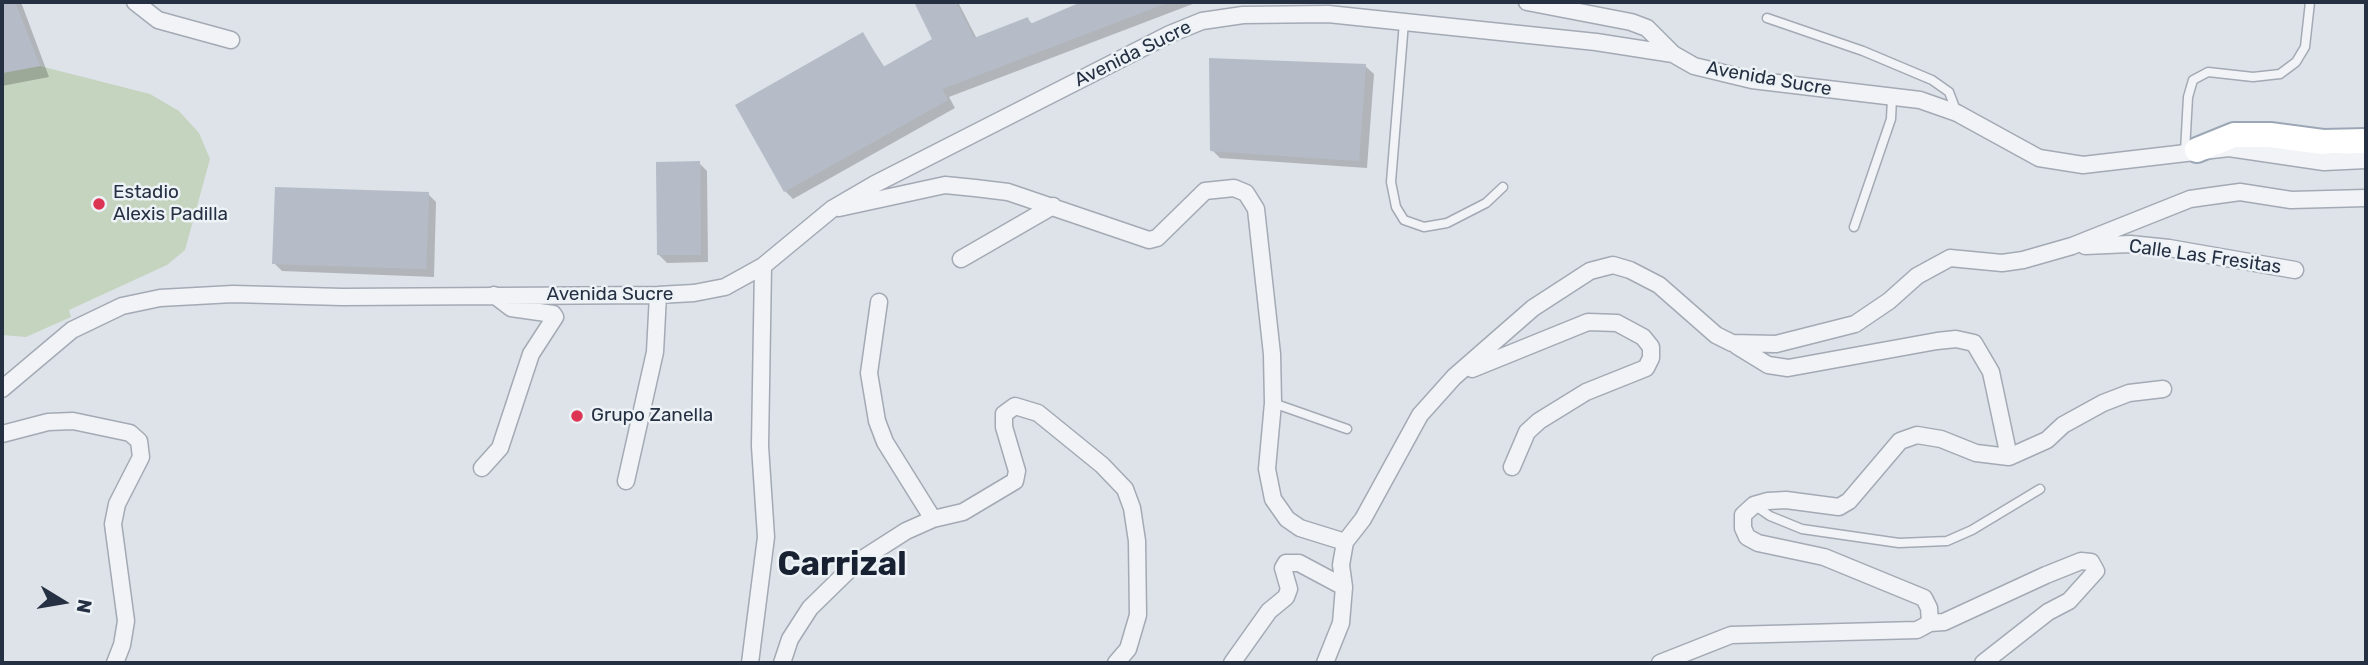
<!DOCTYPE html>
<html>
<head>
<meta charset="utf-8">
<style>
	body { margin:0 }
	#map { position:relative; width:2368px; height:665px; overflow:hidden; background:#dee3e9; font-family:Rubik,sans-serif }
	canvas { display:block }
	.frame { position:absolute; inset:0; border:4px solid #253042; pointer-events:none }
	.north { position:absolute; left:28px; top:567px; width:70px; height:70px; -webkit-text-stroke:5px #edf2f6; paint-order:stroke; rotate:101deg; font-size:19px; font-weight:700; line-height:28px; text-align:center; color:#253042 }
	.north::after { content:''; display:block; margin:auto; width:24px; height:32px; background:#253042; clip-path:polygon(50% 0,100% 100%,50% 72%,0 100%) }
</style>
</head>
<body>
<div id="map">
<canvas width="2368" height="665"></canvas>
<div class="frame"></div>
<div class="north">N</div>
</div>
<script>
const g = document.querySelector('canvas').getContext('2d');
g.lineJoin = 'round';
function fillPath(path, color) {
  g.fillStyle = color;
  g.fill(path, 'evenodd');
}
function toPath(rows) {
  const path = new Path2D();
  for (const r of rows) {
    path.moveTo(r[0], r[1]);
    for (let i = 2; i < r.length; i += 2) path.lineTo(r[i], r[i + 1]);
  }
  return path;
}
function strokePath(path, color, width, dash) {
  g.strokeStyle = color;
  g.lineWidth = width;
  g.lineCap = dash ? 'butt' : 'round';
  g.setLineDash(dash || []);
  g.stroke(path);
}
function write(font, color, halo, rows, align = 'center') {
  g.font = font + ' Rubik,sans-serif';
  g.lineWidth = 5;
  g.setLineDash([]);
  g.textBaseline = 'middle';
  g.strokeStyle = halo;
  g.fillStyle = color;
  for (const [text, x, y, turn = 0] of rows) {
    g.save();
    g.translate(x, y);
    g.rotate((+turn || 0) * Math.PI / 180);
    g.textAlign = isNaN(turn) ? turn : align;
    if (halo) g.strokeText(text, 0, 0);
    g.fillText(text, 0, 0);
    g.restore();
  }
}
const green = toPath([
	[40,66,150,94,179,111,199,133,210,159,185,250,167,265,69,310,71,317,26,337,2,335,2,73]
]);
const shadow = toPath([
	[2,2,21,2,49,77,2,86],
	[916,2,958,2,977,39,1028,19,1033,25,1085,2,1198,2,949,97,955,108,793,199,785,191,863,34,885,68,935,40],
	[1365,66,1374,74,1367,168,1220,158,1212,150],
	[699,163,707,171,708,262,667,263,659,255],
	[428,194,436,202,434,277,282,271,274,263]
]);
const building = toPath([
	[2,2,15,2,40,66,2,73],
	[914,2,956,2,974,38,1028,17,1030,24,1081,2,1167,3,942,89,948,100,784,192,735,105,863,32,883,67,932,39],
	[1209,58,1366,64,1359,161,1210,151],
	[700,161,701,255,657,255,656,162],
	[275,187,429,192,426,269,272,264]
]);
const lane = toPath([
	[1767,18,1863,51,1932,80,1949,92,1957,113],
	[1404,22,1391,182,1396,207,1404,220,1424,227,1447,223,1486,203,1503,187],
	[2185,151,2188,97,2193,80,2208,72,2253,77,2280,74,2296,62,2305,47,2310,2],
	[1854,227,1891,119,1892,98],
	[1273,403,1347,429],
	[1754,505,1770,516,1802,529,1899,543,1947,541,1972,530,2040,489]
]);
const street = toPath([
	[135,2,158,20,231,40],
	[1527,2,1631,22,1647,28,1673,54],
	[839,208,945,185,975,188,1008,192,1149,240,1157,238,1205,191,1234,188,1246,193,1256,209,1272,354,1273,403,1267,469,1273,499,1287,519,1300,528,1345,542,1363,519,1420,415,1454,377,1533,308,1590,271,1613,265,1630,270,1659,285,1716,335,1732,343,1776,344,1855,324,1889,301,1917,276,1950,258,2002,263,2023,260,2072,246,2190,199,2211,196,2240,192,2291,200,2366,198],
	[2085,246,2130,244,2169,248,2295,270],
	[961,259,1053,206],
	[879,302,869,373,877,421,885,442,933,519],
	[1737,346,1768,365,1788,368,1937,341,1956,339,1974,343,1991,372,2009,457],
	[1472,369,1588,322,1617,323,1643,337,1651,347,1651,358,1646,368,1586,392,1539,421,1527,432,1512,467],
	[2,389,72,330,122,306,160,298,233,294,342,297,658,295,694,293,725,287,763,266,832,209,875,184,1170,34,1202,21,1243,15,1328,14,1596,42,1673,54,1694,66,1752,80,1920,100,1957,113,2039,158,2083,165,2229,148,2324,162,2366,160],
	[2,434,48,422,73,421,130,433,139,441,141,457,117,504,113,524,126,621,122,645,115,663],
	[482,468,500,448,531,354,555,317,553,314,511,308,494,295],
	[626,481,655,352,658,295],
	[1930,623,1944,622,2046,575,2081,561,2091,562,2096,571,2069,601,2048,612,1983,663],
	[750,663,766,537,760,446,763,266],
	[782,663,790,639,810,608,856,563,906,531,933,519,963,512,1015,481,1017,471,1004,427,1004,414,1015,406,1038,413,1102,465,1125,489,1132,508,1137,541,1138,615,1128,649,1116,663],
	[1232,663,1269,611,1286,597,1289,589,1283,568,1286,563,1299,563,1344,587],
	[1325,663,1341,623,1344,587,1341,565,1345,542],
	[1660,663,1731,635,1917,630,1930,623,1929,608,1924,598,1824,557,1758,543,1747,537,1743,528,1743,515,1754,505,1768,501,1786,500,1839,507,1849,501,1900,441,1917,435,1941,439,1976,453,2009,457,2047,440,2063,425,2103,403,2129,393,2163,389]
]);
const primary = toPath([
	[2197,150,2234,135,2270,135,2323,142,2366,141]
]);
const markers = [
	[99,204,7,"#dc3553"],
	[577,416,7,"#dc3553"]
];
const streetNames = [
	["Avenida Sucre",1133,54,-26],
	["Avenida Sucre",1769,79,10],
	["Calle Las Fresitas",2205,257,8],
	["Avenida Sucre",610,295]
];
const poiNames = [
	["Estadio",113,193],
	["Alexis Padilla",113,215],
	["Grupo Zanella",591,416]
];
const townNames = [
	["Carrizal",842,565]
];
fillPath(green, '#c4d4be');
fillPath(shadow, '#0003');
fillPath(building, '#b5bcc7');
strokePath(lane, '#a3aab4', 11);
strokePath(street, '#a3aab4', 19);
strokePath(primary, '#9ca7b6', 28);
strokePath(lane, '#f1f3f7', 8);
strokePath(street, '#f1f3f7', 16);
strokePath(primary, '#fff', 24);
for (const [x, y, r, color] of markers) {
  const dot = new Path2D();
  dot.arc(x, y, r, 0, 2 * Math.PI);
  g.fillStyle = color;
  g.fill(dot);
  strokePath(dot, '#edf2f6', 2.5);
}
write('19px', '#253042', '#edf2f6', streetNames);
write('19px', '#253042', '#edf2f6', poiNames, 'left');
write('bold 33px', '#182132', '#edf2f6', townNames);
</script>
</body>
</html>
